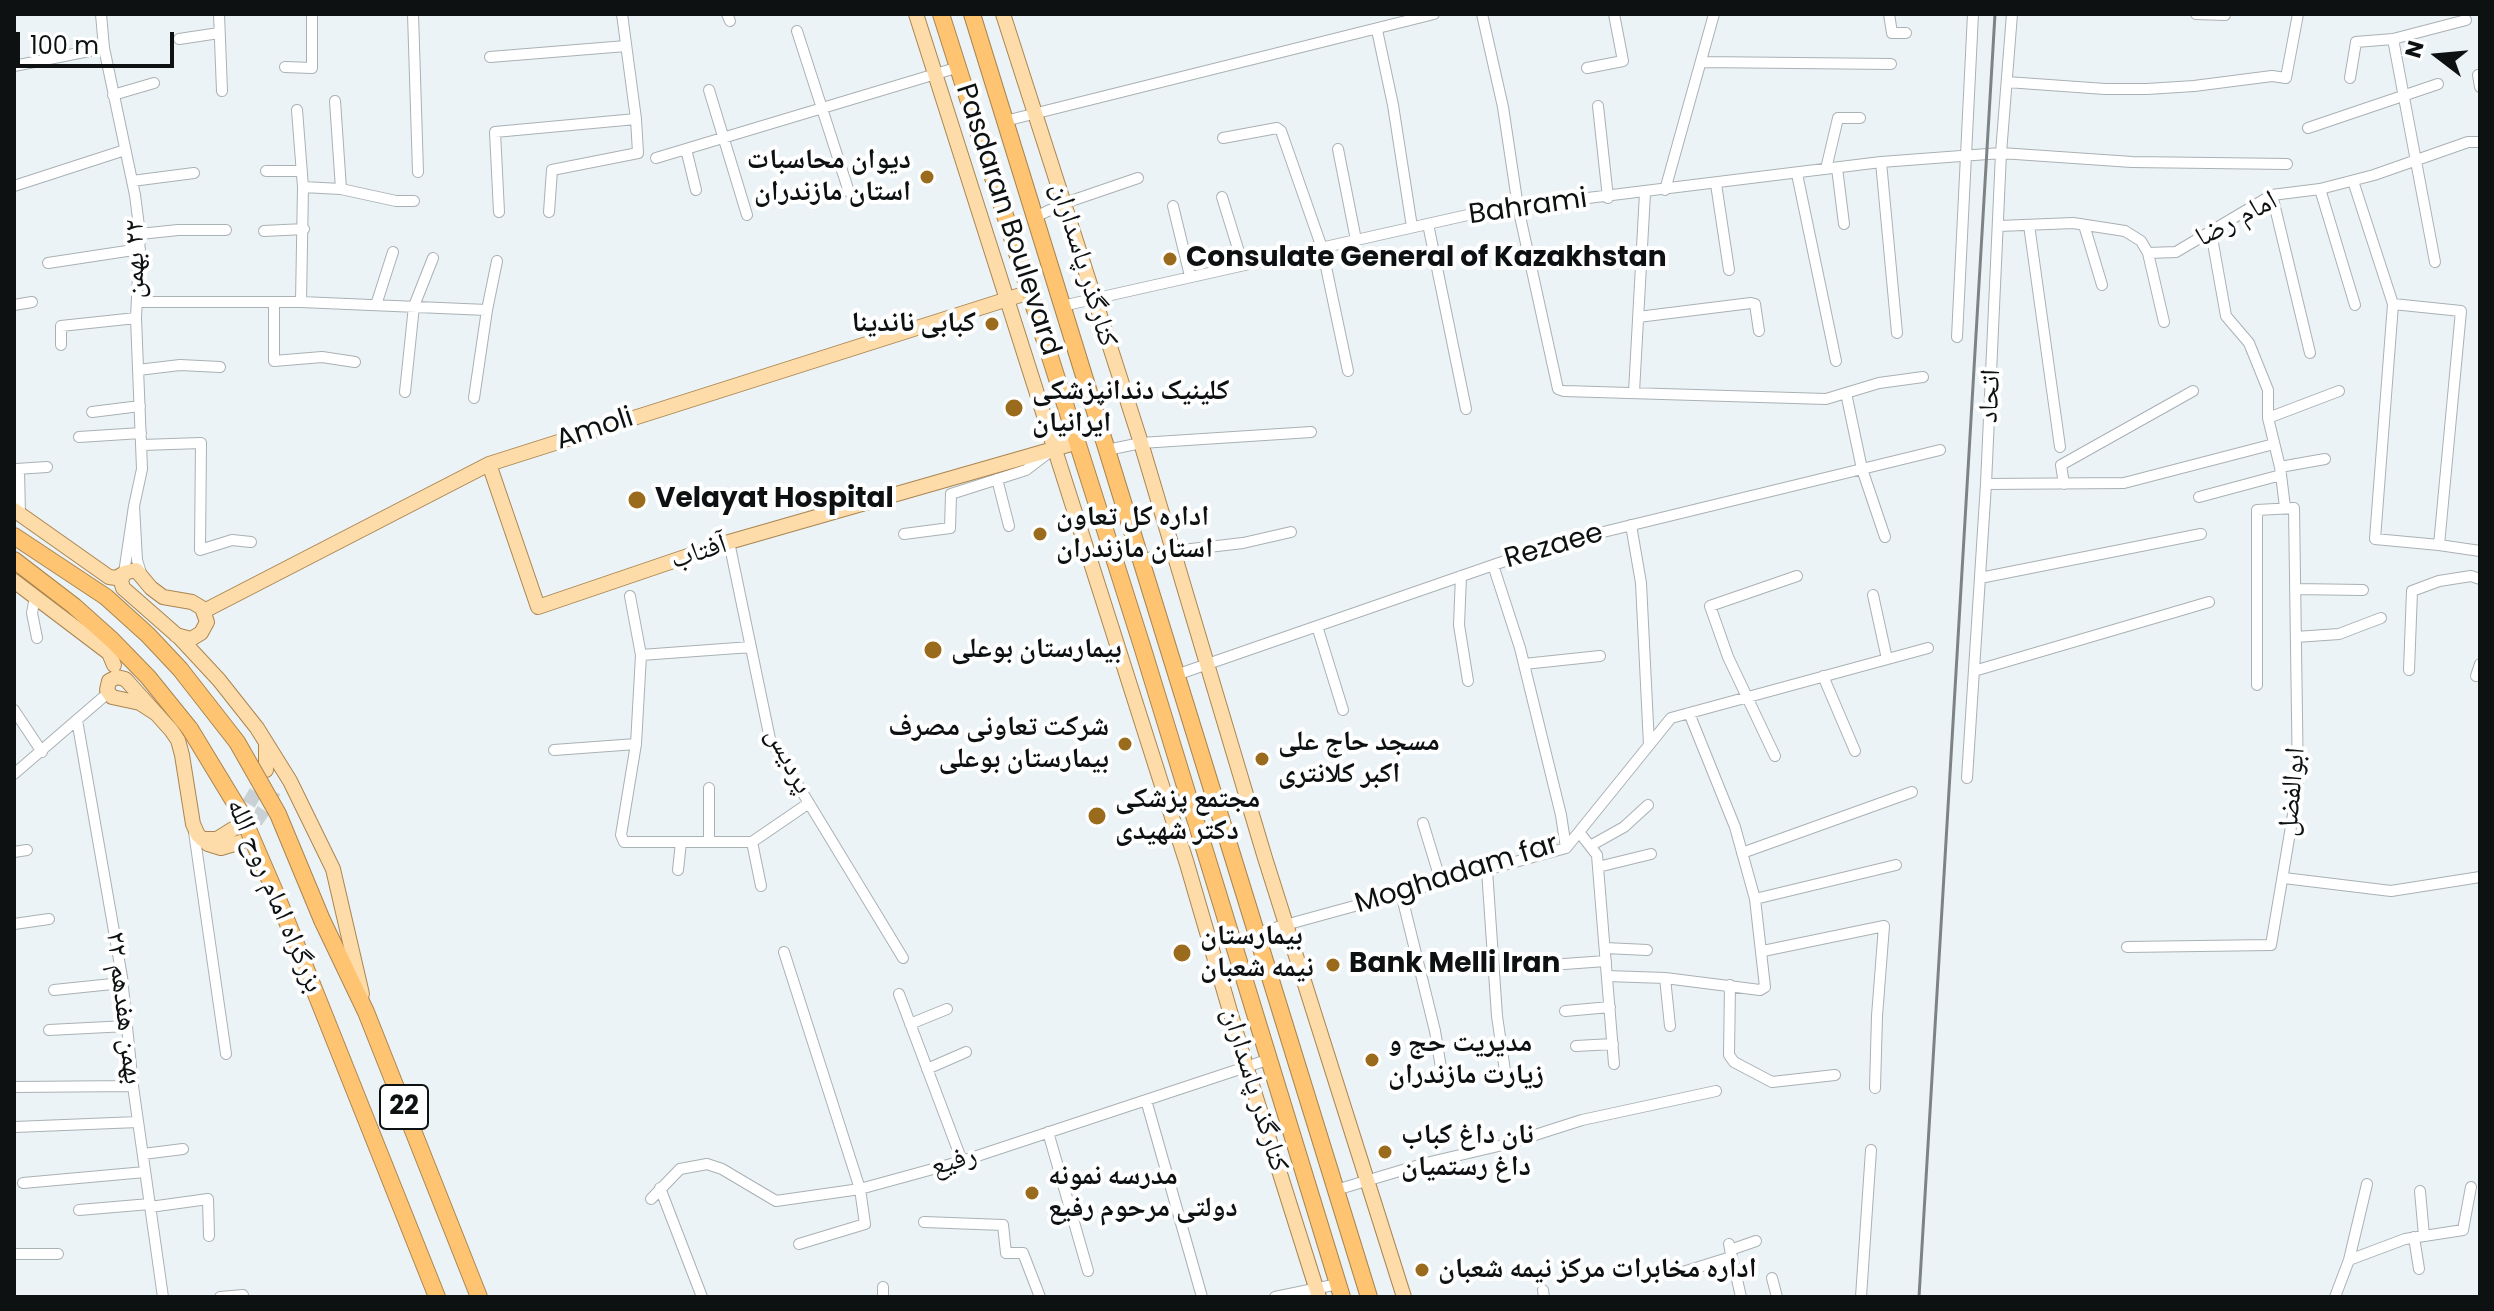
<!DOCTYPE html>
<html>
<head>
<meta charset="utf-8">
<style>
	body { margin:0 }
	#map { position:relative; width:2494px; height:1311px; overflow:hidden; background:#ebf3f6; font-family:Poppins,sans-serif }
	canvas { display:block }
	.frame { position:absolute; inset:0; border:16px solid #0e1112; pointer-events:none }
	.north { position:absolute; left:2398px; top:16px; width:80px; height:80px; -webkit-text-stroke:6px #fff; paint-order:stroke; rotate:286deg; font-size:22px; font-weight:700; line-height:32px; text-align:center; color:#0e1112 }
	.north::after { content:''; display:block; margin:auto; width:28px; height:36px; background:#0e1112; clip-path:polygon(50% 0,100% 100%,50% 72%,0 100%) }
	.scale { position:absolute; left:16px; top:32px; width:158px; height:36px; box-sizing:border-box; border:4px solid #0e1112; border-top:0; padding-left:10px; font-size:24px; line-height:28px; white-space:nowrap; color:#0e1112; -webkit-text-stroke:6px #fff; paint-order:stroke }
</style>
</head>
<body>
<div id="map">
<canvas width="2494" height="1311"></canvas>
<div class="frame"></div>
<div class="north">N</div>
<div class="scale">100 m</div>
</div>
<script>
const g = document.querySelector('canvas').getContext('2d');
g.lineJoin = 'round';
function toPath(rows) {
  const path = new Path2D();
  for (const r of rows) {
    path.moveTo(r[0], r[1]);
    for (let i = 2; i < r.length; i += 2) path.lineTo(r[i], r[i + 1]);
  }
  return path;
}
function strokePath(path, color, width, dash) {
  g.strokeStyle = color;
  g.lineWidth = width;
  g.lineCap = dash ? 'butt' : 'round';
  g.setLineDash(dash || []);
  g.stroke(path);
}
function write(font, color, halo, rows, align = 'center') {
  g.font = font + ' Poppins,"Noto Naskh Arabic",sans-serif';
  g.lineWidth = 8;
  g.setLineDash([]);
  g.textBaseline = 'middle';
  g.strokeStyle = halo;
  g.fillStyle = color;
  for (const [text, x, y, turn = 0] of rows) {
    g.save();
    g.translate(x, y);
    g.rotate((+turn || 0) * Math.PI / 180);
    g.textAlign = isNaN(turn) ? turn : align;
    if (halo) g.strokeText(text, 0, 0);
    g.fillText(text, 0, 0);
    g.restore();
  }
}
const majorTunnel = toPath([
	[238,822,264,778],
	[244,839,271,799,276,785]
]);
const minor = toPath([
	[101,14,104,48,135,195,140,234,136,318,142,469,134,506],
	[219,14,222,91],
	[413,14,418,172],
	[727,14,730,21],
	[1482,14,1503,107,1518,207,1558,389,1564,391,1826,399,1879,383,1923,377],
	[1889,14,1892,33,1906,33],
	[2196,14,2225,15],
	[1377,30,1393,105,1412,227],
	[797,31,849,192],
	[179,39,219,33],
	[490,57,626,46],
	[1702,62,1891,64],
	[14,66,104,48],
	[285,67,312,68,312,14],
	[1587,68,1623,61,1614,14],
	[2478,75,2480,87],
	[2350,78,2356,42,2393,39],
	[2007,82,2105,89,2147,89,2194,86,2272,76,2286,78,2298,14],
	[709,90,747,215],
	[113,95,154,83],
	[1598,106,1608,198],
	[297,110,303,187,301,302],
	[1005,121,1434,14],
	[2308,128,2438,84],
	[1223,138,1277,128,1281,131,1322,248,1348,371],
	[686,149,696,190],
	[1338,149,1356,240],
	[656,158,959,67],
	[1881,162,1897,333],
	[1837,168,1844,224],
	[1826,169,1838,118,1860,118],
	[266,171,301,171],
	[1797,174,1836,361],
	[132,181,194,173],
	[2353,181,2393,304,2375,539,2439,545,2461,311,2393,304],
	[1716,184,1729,270],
	[14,186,125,150],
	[303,187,341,189,335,101],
	[341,189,396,201,414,201],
	[2320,189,2355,305],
	[1665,190,1714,14],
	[2272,195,2310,353],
	[1222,197,1243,265],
	[1173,206,1190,276],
	[499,212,495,132,636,119],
	[549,212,552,170,638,153,636,119,622,14],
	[1035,217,1065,203,1138,178],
	[1428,224,1466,409],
	[2029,225,2060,447],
	[2084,225,2102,285],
	[1999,226,2073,223,2125,231,2141,241,2148,253,2176,252,2272,195,2320,189,2374,175,2468,142,2480,142],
	[264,231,304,229],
	[2211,232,2226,316,2249,343,2268,390,2268,418,2280,467,2285,507],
	[140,234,178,230,226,230],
	[2148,253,2164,322],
	[2435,262,2393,39,2466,20],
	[48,263,140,249],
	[137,302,301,302,487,310,497,261],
	[274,302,274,361,322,357,355,362],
	[14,305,32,302],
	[376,305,393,252],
	[1062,306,1490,210,1881,162,2001,153,2132,162,2287,164],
	[1638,317,1751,303,1755,304,1759,331],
	[1957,337,1973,14],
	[61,345,61,326,136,318],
	[138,370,180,365,220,367],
	[405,392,414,306,433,258],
	[1634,392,1645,193],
	[1846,393,1862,469,1885,537],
	[474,398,487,310],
	[92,412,140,406],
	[2268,418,2339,391],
	[79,437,141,433],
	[142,445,201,443,200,550,232,540,251,542],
	[1107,450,1141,443,1311,432],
	[2280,467,2325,459],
	[16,469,47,467],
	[19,469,20,515],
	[997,479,1009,526],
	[1986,484,2124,483,2274,444],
	[2064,484,2061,465,2193,391],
	[2199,497,2281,475],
	[1631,525,1641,583,1649,745],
	[904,534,950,528,951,494,1026,470,1047,454],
	[729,542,770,739,903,958],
	[2439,545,2480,551],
	[1141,560,1174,551,1243,543,1291,532],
	[1493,565,1520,648,1561,815,1566,848],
	[124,573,134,506,137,560,141,573],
	[1461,576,1459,625,1468,681],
	[1980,578,2201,534],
	[2295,589,2363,590],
	[1873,595,1887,659],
	[630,596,641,655,636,744,621,835,624,842,752,842,809,803],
	[35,597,32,613,37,638],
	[1317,626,1343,710],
	[2296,637,2339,634,2381,618],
	[641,655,751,647],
	[1524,664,1600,656],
	[2409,670,2412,591,2439,581,2471,576,2480,579],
	[1974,671,2209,602],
	[1176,675,1554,544,1940,450],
	[1823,676,1855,751],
	[2476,676,2480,664],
	[14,710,42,752],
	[77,720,122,977,133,1086,163,1297],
	[554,750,636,744],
	[1775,756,1728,657,1710,606,1797,576],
	[14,774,108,693],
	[1967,778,1986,484,2001,153,2012,14],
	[1423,823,1441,882],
	[194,832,226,1054],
	[1579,832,1597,855,1614,1064],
	[709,842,709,788],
	[752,842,761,886],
	[1590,846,1624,827,1648,805],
	[14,852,27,850],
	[1742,853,1912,792],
	[1598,867,1651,854],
	[678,870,681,842],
	[1487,870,1497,1016,1506,1078],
	[2284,878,2391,891,2480,877],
	[1401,893,1435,1031,1442,1074],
	[1755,899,1896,865],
	[14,924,49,919],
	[1256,933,1566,848,1671,718,1928,648],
	[2127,947,2271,945,2298,785,2294,508,2257,510,2257,685],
	[1605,948,1647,950],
	[1763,951,1884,926,1877,1016,1875,1088],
	[784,952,860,1189,865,1224,799,1244],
	[1564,964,1606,961],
	[1607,976,1665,978,1760,990,1765,987,1755,899,1735,827,1689,713],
	[1665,978,1670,1026],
	[1730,985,1729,1055,1734,1062,1772,1082,1835,1075],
	[54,990,122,983],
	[899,994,962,1161],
	[1565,1011,1610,1007],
	[910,1024,947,1009],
	[49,1030,127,1026],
	[1576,1046,1613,1044],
	[927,1069,966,1052],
	[14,1087,133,1086],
	[1146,1100,1202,1297],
	[15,1127,138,1122],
	[1048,1132,1088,1271],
	[143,1154,183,1149],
	[23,1183,145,1172],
	[660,1188,702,1297],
	[1336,1190,1426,1163,1507,1144,1582,1120,1716,1091],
	[2420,1191,2424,1236],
	[651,1199,680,1169,707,1164,722,1169,776,1201,860,1189,962,1161,1267,1060],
	[150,1207,208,1199,209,1236],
	[79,1210,150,1204],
	[924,1222,1003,1225,1006,1253,1023,1253,1040,1297],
	[2414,1237,2419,1269],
	[1729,1244,1741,1297],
	[1730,1250,1756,1241],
	[14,1254,58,1254],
	[2349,1260,2405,1239,2463,1230,2471,1187],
	[1683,1272,1731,1257],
	[1772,1278,1777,1297],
	[1543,1290,1544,1297],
	[220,1297,243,1295],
	[883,1297,883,1287],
	[1275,1297,1338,1284],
	[1861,1297,1871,1150],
	[2335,1297,2349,1260,2367,1184]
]);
const major = toPath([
	[916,14,1187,864,1246,1066,1319,1297],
	[1003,14,1141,443,1265,858,1404,1297],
	[489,464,538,607,729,542,1078,442],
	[14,510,109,577,116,578,123,574],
	[14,581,109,653,114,665],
	[204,611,489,464,1030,292],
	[176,635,191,639,201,633,207,622,202,608,192,602,163,597,151,588,136,570,124,573,121,581,123,588,180,638,219,680,257,728,290,781,333,869,362,994],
	[157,714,140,703,112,697,107,690,109,681,117,677,125,679,127,681,171,730,178,740,182,755,193,824,198,835,208,844,221,848,241,842],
	[266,744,266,770],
	[202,839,217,839,233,829]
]);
const highway = toPath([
	[941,14,1142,646,1342,1297],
	[972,14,1369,1297],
	[14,536,106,597],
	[14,560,74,606,112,640,148,677,190,729],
	[278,899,437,1297],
	[322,920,366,1012,479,1297]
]);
const rail = toPath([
	[1919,1297,1995,14]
]);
const highwayBridge = toPath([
	[106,597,148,635,180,669,237,742,278,814,322,920],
	[190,729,241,813,278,899]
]);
const markers = [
	[927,177,8,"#9a6b1c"],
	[1170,259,8,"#9a6b1c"],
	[992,324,8,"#9a6b1c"],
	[1014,408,10,"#9a6b1c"],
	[637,500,10,"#9a6b1c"],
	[1040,534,8,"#9a6b1c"],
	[933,650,10,"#9a6b1c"],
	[1125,744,8,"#9a6b1c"],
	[1262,759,8,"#9a6b1c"],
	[1097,816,10,"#9a6b1c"],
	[1182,953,10,"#9a6b1c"],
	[1333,965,8,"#9a6b1c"],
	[1372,1060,8,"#9a6b1c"],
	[1385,1152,8,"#9a6b1c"],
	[1032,1193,8,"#9a6b1c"],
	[1422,1270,8,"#9a6b1c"]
];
const shields = [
	[404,1107,48]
];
const shieldNames = [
	["22",404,1107]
];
const poiNames = [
	["دیوان محاسبات",911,161,"right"],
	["استان مازندران",911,193,"right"],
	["Consulate General of Kazakhstan",1186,259],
	["کبابی ناندینا",976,324,"right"],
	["کلینیک دندانپزشکی",1032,392],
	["ایرانیان",1032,424],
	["Velayat Hospital",655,500],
	["اداره کل تعاون",1056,518],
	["استان مازندران",1056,550],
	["بیمارستان بوعلی",951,650],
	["شرکت تعاونی مصرف",1109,728,"right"],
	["بیمارستان بوعلی",1109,760,"right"],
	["مسجد حاج علی",1278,743],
	["اکبر کلانتری",1278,775],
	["مجتمع پزشکی",1115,800],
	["دکتر شهیدی",1115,832],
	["بیمارستان",1200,937],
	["نیمه شعبان",1200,969],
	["Bank Melli Iran",1349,965],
	["مدیریت حج و",1388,1044],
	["زیارت مازندران",1388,1076],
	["نان داغ کباب",1401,1136],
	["داغ رستمیان",1401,1168],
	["مدرسه نمونه",1048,1177],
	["دولتی مرحوم رفیع",1048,1209],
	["اداره مخابرات مرکز نیمه شعبان",1438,1270]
];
const streetNames = [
	["Bahrami",1528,208,-8],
	["Pasdaran Boulevard",1007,220,72],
	["امام رضا",2237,220,-28],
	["٢٢ بهمن",136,259,-90],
	["کنارگذر پاسداران",1083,265,73],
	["اتحاد",1991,396,-87],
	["Amoli",595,430,-18],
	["Rezaee",1554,547,-16],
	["آفتاب",699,553,-18],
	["پردیس",788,761,63],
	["ابوالفضل",2293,792,-85],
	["Moghadam far",1457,875,-17],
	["بزرگراه امام روح الله",274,896,67],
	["۲۲ بهمن هفدهم",123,1008,83],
	["کنارگذر پاسداران",1254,1090,73],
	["رفیع",954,1162,-16]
];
strokePath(majorTunnel, '#cad1d4', 14, [14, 7]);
strokePath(minor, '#aab1b4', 12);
strokePath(major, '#aa8550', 16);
strokePath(highway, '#aa8550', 18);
strokePath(minor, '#fff', 10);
strokePath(major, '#fedcaa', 14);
strokePath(highway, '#fec471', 16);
strokePath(rail, '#7d8385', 3);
strokePath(highwayBridge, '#aa8550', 18, []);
strokePath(highwayBridge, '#fec471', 16);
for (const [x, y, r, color] of markers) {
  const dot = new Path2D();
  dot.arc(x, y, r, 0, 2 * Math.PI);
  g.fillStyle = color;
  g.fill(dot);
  strokePath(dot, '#fff', 3);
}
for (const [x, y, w] of shields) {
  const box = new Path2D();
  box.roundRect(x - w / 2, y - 22, w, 44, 6);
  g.fillStyle = '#fff';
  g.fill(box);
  strokePath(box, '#0e1112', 2);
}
write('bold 26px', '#0e1112', null, shieldNames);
write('bold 28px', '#0e1112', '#fff', poiNames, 'left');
write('28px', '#0e1112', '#fff', streetNames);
</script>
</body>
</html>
